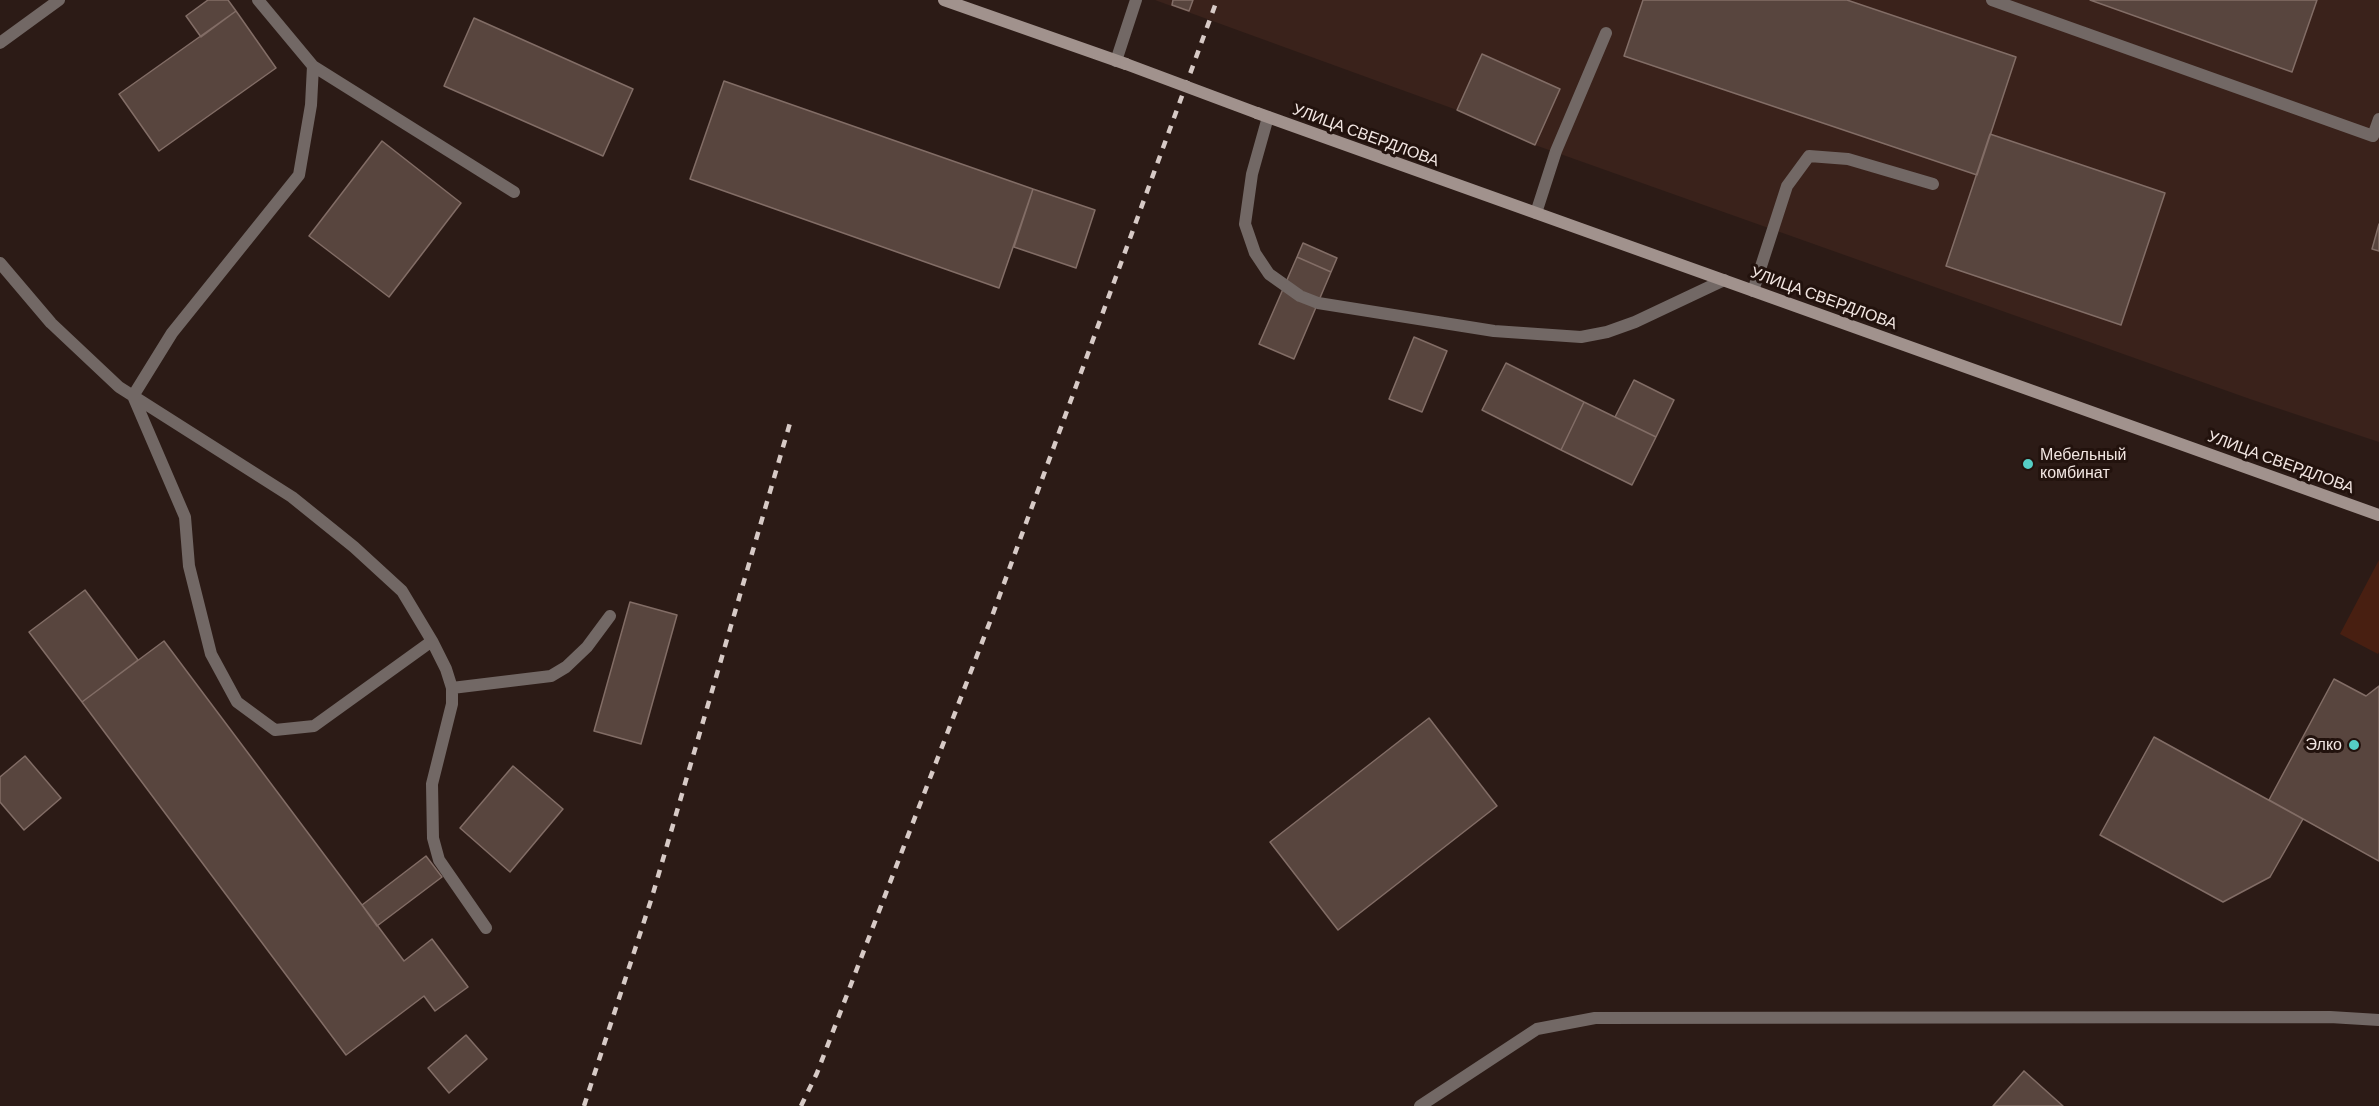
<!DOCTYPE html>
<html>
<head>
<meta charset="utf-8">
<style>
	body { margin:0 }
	canvas { display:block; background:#2c1b16 }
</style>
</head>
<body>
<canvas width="2379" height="1106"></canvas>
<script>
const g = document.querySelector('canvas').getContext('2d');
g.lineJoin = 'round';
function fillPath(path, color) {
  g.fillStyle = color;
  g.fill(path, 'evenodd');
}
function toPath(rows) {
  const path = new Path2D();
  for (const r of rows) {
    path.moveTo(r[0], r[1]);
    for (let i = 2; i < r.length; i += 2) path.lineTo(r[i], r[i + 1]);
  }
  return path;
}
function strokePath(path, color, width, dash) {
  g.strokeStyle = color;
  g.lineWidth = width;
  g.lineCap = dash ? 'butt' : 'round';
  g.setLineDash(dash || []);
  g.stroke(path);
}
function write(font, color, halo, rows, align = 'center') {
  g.font = font + ' Barlow,sans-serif';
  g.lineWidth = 6;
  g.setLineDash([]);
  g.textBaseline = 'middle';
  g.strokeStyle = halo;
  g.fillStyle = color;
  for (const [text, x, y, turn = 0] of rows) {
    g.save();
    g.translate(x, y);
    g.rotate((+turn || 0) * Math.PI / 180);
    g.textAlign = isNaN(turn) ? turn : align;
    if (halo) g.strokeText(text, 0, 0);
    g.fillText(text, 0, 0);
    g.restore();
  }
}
const built = toPath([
	[1155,0,2379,0,2379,442,2250,399,1535,145,1457,110]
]);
const green = toPath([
	[2379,560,2379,652,2378,654,2340,634]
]);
const building = toPath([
	[208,0,228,0,236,11,201,37,186,16,208,0],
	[1173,0,1193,0,1189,11,1172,5,1173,0],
	[1643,0,1847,0,2016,57,1977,175,1624,56,1643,0],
	[2090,0,2317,0,2292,72,2090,0],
	[236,11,276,68,159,151,119,94,236,11],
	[474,18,633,89,603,156,444,86,474,18],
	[1482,54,1560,89,1535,145,1457,110,1482,54],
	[724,81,1033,189,999,288,690,179,724,81],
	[1990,134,2165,193,2121,325,1946,266,1990,134],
	[382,141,461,203,389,297,309,236,382,141],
	[1033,189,1095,210,1076,268,1014,247,1033,189],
	[2379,224,2379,251,2372,249,2379,224],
	[1303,243,1337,258,1331,272,1297,257,1303,243],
	[1297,257,1331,272,1294,359,1259,344,1297,257],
	[1414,337,1447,351,1422,412,1389,399,1414,337],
	[1506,363,1584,402,1561,450,1482,410,1506,363],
	[1634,380,1674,400,1656,437,1615,417,1634,380],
	[1584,402,1656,437,1632,485,1561,450,1584,402],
	[85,590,138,660,82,702,29,632,85,590],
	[630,602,677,615,641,744,594,731,630,602],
	[164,641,404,961,432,939,468,987,435,1011,424,996,346,1055,82,702,164,641],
	[2334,679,2366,696,2379,686,2379,861,2269,800,2334,679],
	[1429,718,1497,806,1338,930,1270,842,1429,718],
	[2154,737,2303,819,2270,877,2223,902,2100,835,2154,737],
	[25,756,61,798,24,830,0,802,0,777,25,756],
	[513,766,563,809,510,872,460,828,513,766],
	[426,856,442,877,377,926,362,905,426,856],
	[466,1035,487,1059,449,1093,428,1068,466,1035],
	[2024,1071,2063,1106,1993,1106,2024,1071]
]);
const service = toPath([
	[258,0,313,66,514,192],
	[1992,0,2373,136,2379,119],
	[1116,61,1136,0],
	[313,66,311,105,299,175,172,333,133,396,185,517,189,566,211,654,237,702,275,730,314,726,432,641],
	[1268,117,1252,174,1245,224,1255,253,1269,274,1300,296,1318,303,1494,331,1581,337,1607,332,1635,322,1724,280],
	[1536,213,1556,151,1606,33],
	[0,263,51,323,119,387,292,497,354,547,402,591,432,641,446,669,452,688,452,704,432,784,433,838,439,860,486,928],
	[1753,291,1787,186,1809,156,1848,159,1933,184],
	[452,688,551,676,566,667,587,647,610,616],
	[1420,1106,1537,1029,1595,1018,2330,1017,2379,1020]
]);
const minor = toPath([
	[0,43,59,0]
]);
const secondary = toPath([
	[944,0,1126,64],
	[1257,113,2379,515]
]);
const rail = toPath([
	[584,1106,652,897,790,423],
	[801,1106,817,1073,991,619,1217,0]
]);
const secondaryBridge = toPath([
	[1126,64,1257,113]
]);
const markers = [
	[2028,464,6,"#55cec5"],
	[2354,745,6,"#55cec5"]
];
const streetNames = [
	["УЛИЦА СВЕРДЛОВА",1366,135,20],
	["УЛИЦА СВЕРДЛОВА",1824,298,20],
	["УЛИЦА СВЕРДЛОВА",2281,462,20]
];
const poiNames = [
	["Мебельный",2040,455],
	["комбинат",2040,473],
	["Элко",2342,745,"right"]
];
fillPath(built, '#3a221b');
fillPath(green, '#481f11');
fillPath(building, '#58453e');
strokePath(building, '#826d66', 1.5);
strokePath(service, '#726865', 12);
strokePath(minor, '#726865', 12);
strokePath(secondary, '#a1928d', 12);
strokePath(rail, '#d7cac6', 4.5, [8, 8]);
strokePath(secondaryBridge, '#a1928d', 12);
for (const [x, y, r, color] of markers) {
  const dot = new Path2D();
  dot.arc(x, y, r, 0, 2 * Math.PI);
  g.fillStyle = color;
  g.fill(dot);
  strokePath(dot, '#22120d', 2);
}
write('16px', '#f2e6e2', '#22120d', streetNames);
write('16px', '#f2e6e2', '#22120d', poiNames, 'left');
</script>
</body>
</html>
